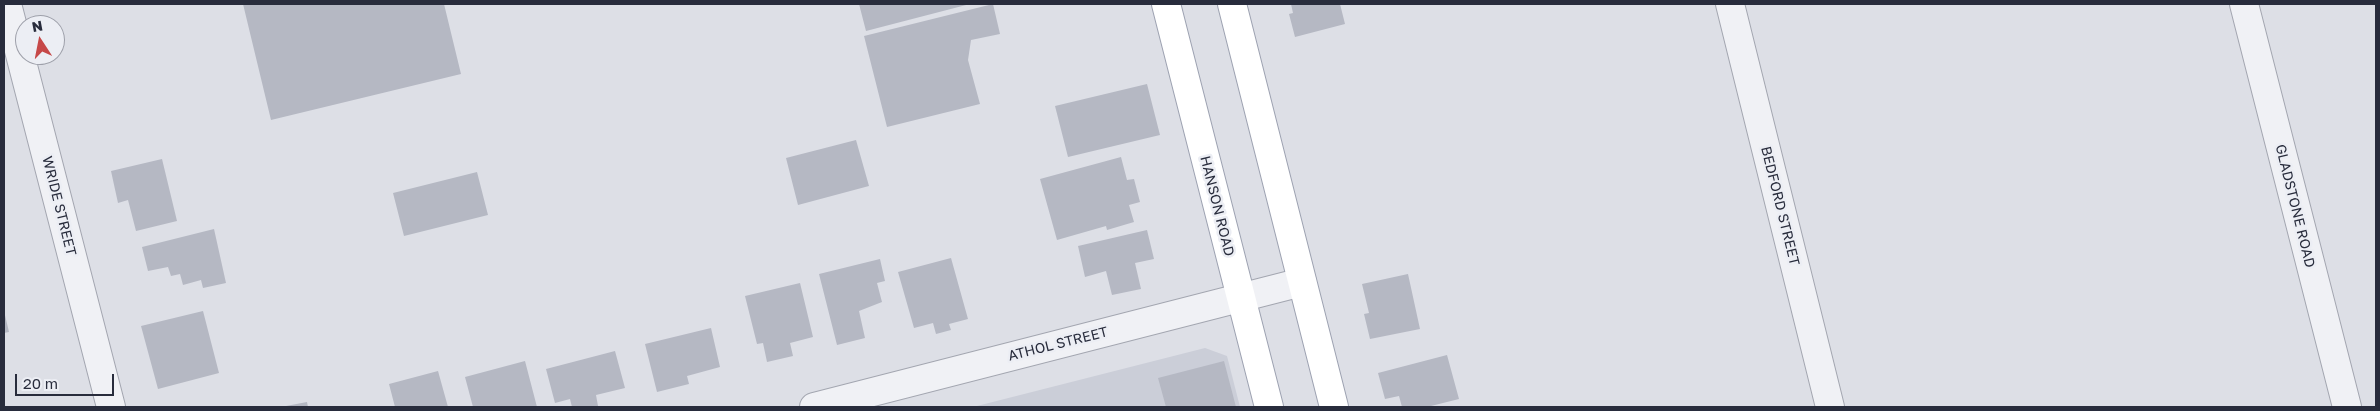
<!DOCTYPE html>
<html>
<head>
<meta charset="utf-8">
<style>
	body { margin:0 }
	#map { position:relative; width:2380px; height:411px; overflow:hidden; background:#dddfe6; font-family:"Golos Text",sans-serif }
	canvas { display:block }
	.frame { position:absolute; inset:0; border:5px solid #282c3c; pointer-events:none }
	.north { position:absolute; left:15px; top:15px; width:50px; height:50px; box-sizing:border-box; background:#eceef4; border:1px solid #9ea0aa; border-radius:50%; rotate:349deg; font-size:14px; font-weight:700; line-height:20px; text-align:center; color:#282c3c }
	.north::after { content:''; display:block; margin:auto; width:18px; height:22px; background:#c64848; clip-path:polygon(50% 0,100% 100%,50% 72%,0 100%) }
	.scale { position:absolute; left:15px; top:374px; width:99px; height:22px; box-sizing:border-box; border:2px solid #282c3c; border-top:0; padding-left:6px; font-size:15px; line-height:18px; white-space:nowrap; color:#282c3c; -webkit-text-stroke:4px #eceef4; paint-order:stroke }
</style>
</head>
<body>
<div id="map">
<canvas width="2380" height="411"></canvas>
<div class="frame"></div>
<div class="north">N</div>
<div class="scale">20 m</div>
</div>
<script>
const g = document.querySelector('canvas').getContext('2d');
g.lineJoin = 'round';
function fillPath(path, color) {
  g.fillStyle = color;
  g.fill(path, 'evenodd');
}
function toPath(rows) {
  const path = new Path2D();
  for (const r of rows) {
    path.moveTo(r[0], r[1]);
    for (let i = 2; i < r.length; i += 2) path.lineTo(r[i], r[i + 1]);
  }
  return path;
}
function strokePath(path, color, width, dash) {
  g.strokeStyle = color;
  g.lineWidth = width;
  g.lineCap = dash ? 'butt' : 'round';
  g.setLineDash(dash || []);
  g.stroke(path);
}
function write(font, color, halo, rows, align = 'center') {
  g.font = font + ' "Golos Text",sans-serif';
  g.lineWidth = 5;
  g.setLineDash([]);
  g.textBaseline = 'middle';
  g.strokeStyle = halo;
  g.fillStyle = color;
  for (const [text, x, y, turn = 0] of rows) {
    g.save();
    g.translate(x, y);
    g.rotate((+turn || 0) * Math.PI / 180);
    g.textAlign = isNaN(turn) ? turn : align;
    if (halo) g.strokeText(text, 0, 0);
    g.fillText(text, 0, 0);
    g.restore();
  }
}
const built = toPath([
	[1205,348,1227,356,1240,407,973,407]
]);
const building = toPath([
	[243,4,444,4,461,74,271,120],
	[859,4,970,4,866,31],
	[993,4,1000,34,971,40,968,60,980,104,887,127,864,36],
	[1291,4,1340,4,1345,24,1295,37,1289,14,1293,13],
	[1147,84,1160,135,1068,157,1055,106],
	[856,140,869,186,798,205,786,158],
	[1121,157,1127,180,1134,179,1140,202,1129,205,1134,222,1107,230,1106,226,1057,240,1040,179],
	[162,159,177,221,136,231,128,200,118,203,111,171],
	[477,172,488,215,404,236,393,193],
	[214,229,226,283,203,288,201,280,183,285,180,274,171,276,168,267,148,271,142,247],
	[1147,230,1154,259,1135,263,1141,289,1112,295,1106,271,1085,277,1078,246],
	[951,258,968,319,949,324,951,330,936,334,933,323,914,328,898,272],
	[880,259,885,281,877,283,882,302,859,311,865,338,837,345,819,274],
	[1408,274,1420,329,1370,339,1364,314,1369,313,1362,284],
	[800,283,813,337,790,343,793,356,767,362,763,343,757,344,745,296],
	[4,311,9,332,4,333],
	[203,311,219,373,158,389,141,326],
	[711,328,720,367,687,376,689,384,657,392,645,344],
	[615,351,625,388,596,395,598,406,595,407,572,407,570,399,555,403,546,369],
	[1447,355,1459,399,1427,407,1402,407,1399,396,1385,399,1378,373],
	[525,361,537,407,473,407,465,377],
	[1224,361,1236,407,1166,407,1158,378],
	[438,371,448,407,395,407,389,384],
	[307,402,308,407,287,407,286,406]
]);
const minor = toPath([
	[7,4,111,407],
	[1730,4,1830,407],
	[2244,4,2347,407],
	[814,407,1302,282]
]);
const major = toPath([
	[1166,4,1269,407],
	[1232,4,1334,407]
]);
const streetNames = [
	["WRIDE STREET",59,206,76],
	["HANSON ROAD",1217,206,76],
	["BEDFORD STREET",1780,206,76],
	["GLADSTONE ROAD",2295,206,76],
	["ATHOL STREET",1058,344,-14]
];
fillPath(built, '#cbced8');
fillPath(building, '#b5b8c3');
strokePath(minor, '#a3a6b0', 30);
strokePath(major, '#9da2b1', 30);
strokePath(minor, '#f0f1f5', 28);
strokePath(major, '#fff', 28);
write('14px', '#282c3c', '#eceef4', streetNames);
</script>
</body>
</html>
